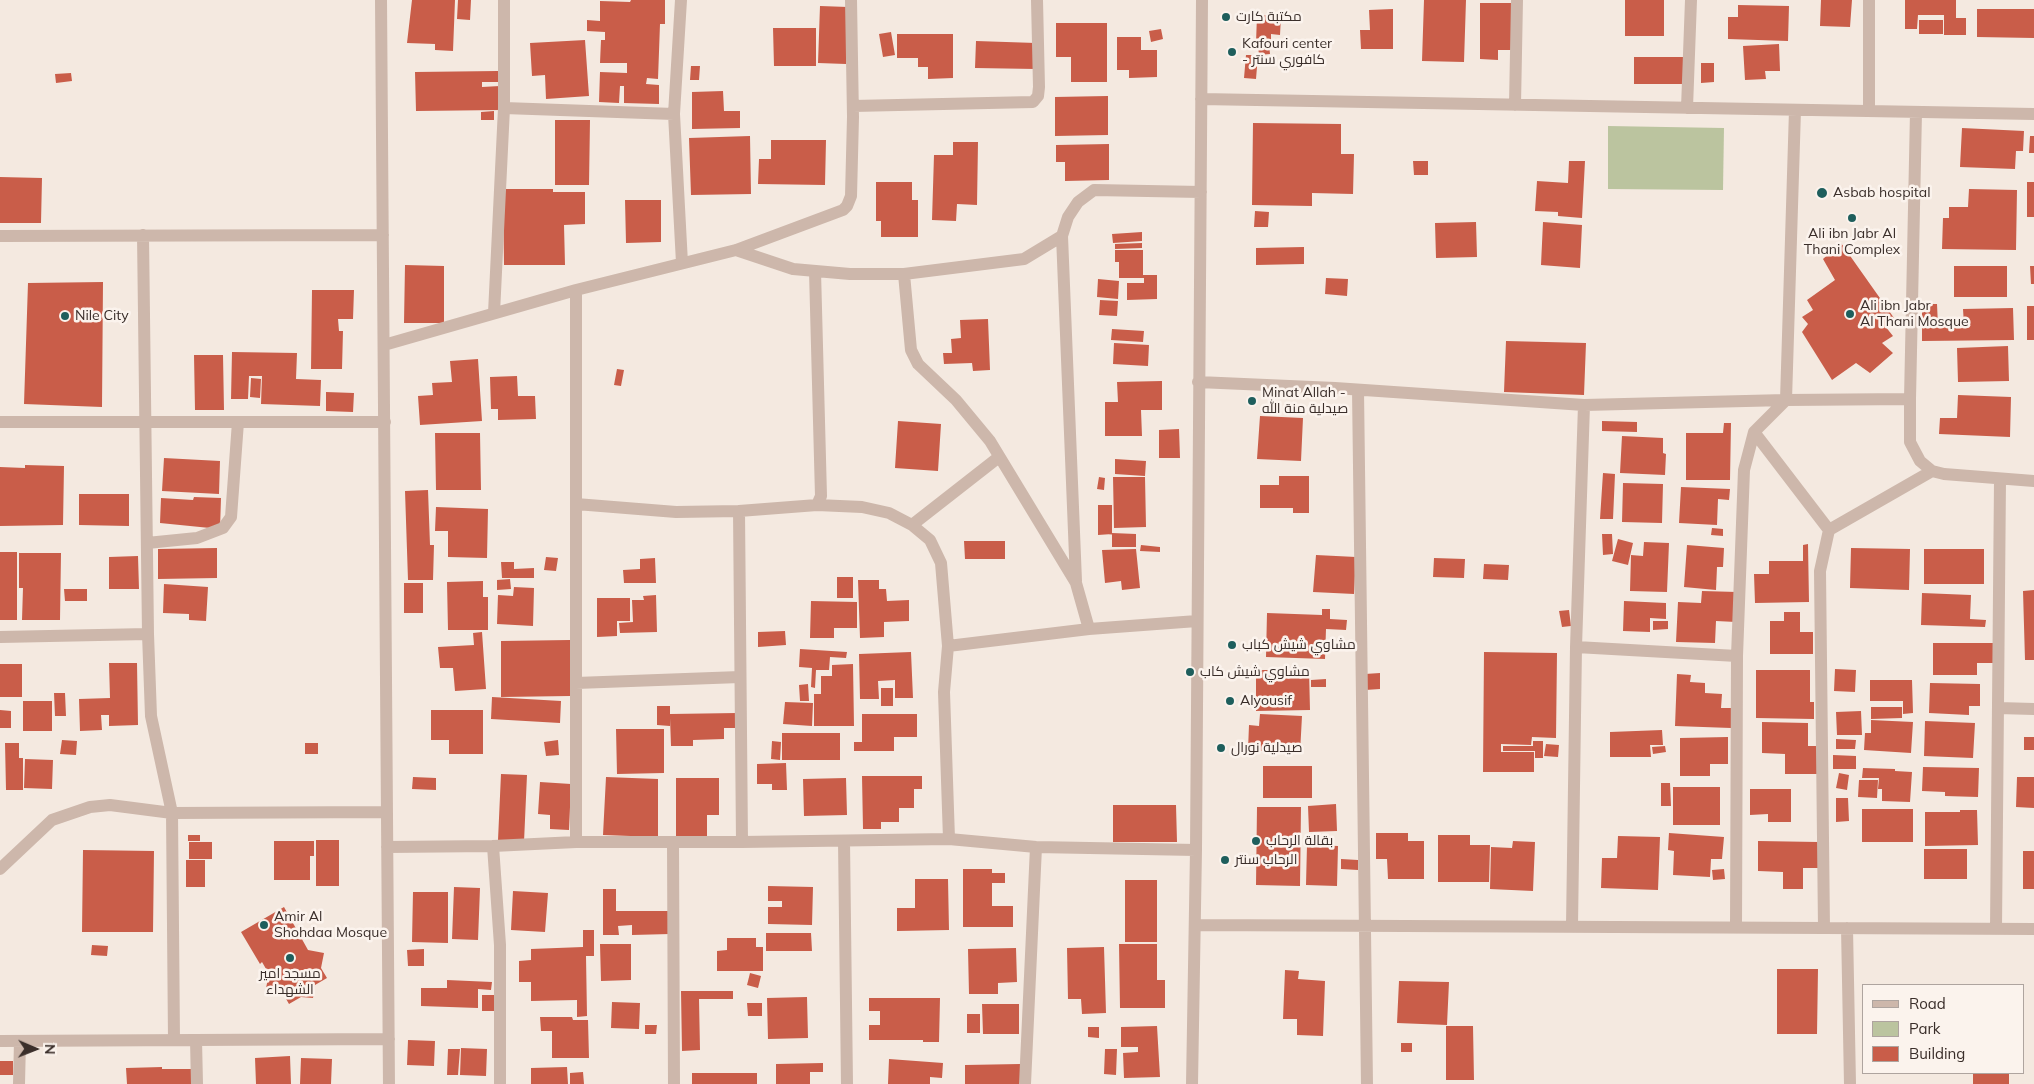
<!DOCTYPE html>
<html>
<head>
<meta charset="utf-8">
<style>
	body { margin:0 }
	#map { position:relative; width:2034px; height:1084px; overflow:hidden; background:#f4e9e0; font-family:Mulish,sans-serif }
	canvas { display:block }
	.legend { position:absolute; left:1862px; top:984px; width:162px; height:90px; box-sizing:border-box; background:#fbf3ed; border:1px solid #aea49f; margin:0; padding:6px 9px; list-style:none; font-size:15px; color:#3a2e2a }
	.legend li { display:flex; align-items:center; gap:10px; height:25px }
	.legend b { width:25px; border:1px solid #aea49f }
	.north { position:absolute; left:10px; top:1024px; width:50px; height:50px; -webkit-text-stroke:4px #fbf3ed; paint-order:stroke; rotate:91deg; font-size:14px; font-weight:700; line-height:20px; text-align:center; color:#3a2e2a }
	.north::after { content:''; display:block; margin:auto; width:18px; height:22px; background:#3a2e2a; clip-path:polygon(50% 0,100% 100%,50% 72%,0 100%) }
</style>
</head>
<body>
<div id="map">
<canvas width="2034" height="1084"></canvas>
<ul class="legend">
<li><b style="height:6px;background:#cdb7ab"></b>Road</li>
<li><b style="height:14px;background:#bbc49f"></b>Park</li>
<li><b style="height:14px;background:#c95d49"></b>Building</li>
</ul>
<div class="north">N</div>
</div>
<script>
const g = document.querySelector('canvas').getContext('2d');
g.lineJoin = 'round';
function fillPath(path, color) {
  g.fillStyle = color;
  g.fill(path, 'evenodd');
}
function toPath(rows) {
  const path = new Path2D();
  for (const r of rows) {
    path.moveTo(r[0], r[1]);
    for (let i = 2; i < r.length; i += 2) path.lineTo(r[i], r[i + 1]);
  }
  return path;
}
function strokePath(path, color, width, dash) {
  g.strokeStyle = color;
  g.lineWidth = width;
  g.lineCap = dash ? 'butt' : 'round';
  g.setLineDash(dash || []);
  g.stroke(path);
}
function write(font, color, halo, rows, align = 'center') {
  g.font = font + ' Mulish,Cairo,sans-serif';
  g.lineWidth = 5;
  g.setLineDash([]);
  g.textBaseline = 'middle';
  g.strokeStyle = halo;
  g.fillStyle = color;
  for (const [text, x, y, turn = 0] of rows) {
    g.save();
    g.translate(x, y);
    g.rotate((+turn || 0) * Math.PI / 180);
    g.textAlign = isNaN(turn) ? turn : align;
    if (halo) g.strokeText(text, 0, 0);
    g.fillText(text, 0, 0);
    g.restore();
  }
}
const green = toPath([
	[1608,126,1724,128,1723,190,1608,189]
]);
const building = toPath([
	[412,0,455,0,453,51,435,50,435,44,407,43],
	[458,0,471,0,470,20,457,19],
	[631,0,665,0,665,24,660,24,658,79,647,78,646,84,659,85,659,104,624,103,624,86,620,86,619,103,599,102,600,72,627,73,627,63,600,63,601,40,605,40,605,32,587,31,587,20,600,21,600,1,630,2],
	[1424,0,1466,0,1464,62,1422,61],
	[1625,0,1664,0,1664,36,1625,36],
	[1821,0,1852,0,1850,27,1820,26],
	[1905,0,1956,0,1956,18,1966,18,1966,35,1944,35,1944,15,1918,15,1917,29,1905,29],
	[1480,3,1513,3,1514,50,1498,50,1498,60,1480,59],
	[1738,5,1789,6,1788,41,1728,39,1728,17,1738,17],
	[820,6,848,7,846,64,818,63],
	[1393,9,1393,49,1361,49,1360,30,1370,30,1369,10],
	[1977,9,2034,9,2034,38,1977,37],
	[1257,15,1281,16,1280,35,1271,34,1271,44,1256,43],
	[1919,20,1943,20,1943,34,1919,34],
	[1056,23,1107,23,1107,82,1071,82,1071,57,1056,57],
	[773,28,816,28,816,66,774,66],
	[1161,29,1163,39,1151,42,1149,31],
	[891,32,895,55,883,57,879,34],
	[897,34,953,34,953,78,928,79,928,67,918,67,918,58,897,58],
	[1117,37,1141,37,1141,50,1157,50,1157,77,1129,78,1129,70,1117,70],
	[585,40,589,96,546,99,545,75,532,76,530,43],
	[976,41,1036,43,1036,69,975,68],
	[1779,44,1780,71,1765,71,1766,79,1745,80,1743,46],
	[1269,45,1270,54,1259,55,1258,46],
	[1246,55,1258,55,1256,79,1244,78],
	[1634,57,1684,57,1684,84,1634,84],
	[1701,63,1714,63,1714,82,1701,83],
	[691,66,700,66,699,80,690,80],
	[498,71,498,82,482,82,482,87,500,86,501,110,416,111,415,72],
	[71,73,72,81,56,83,55,74],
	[723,91,724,111,740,111,740,128,692,129,692,92],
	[1108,96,1108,135,1055,136,1055,97],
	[494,111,494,120,481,120,481,112],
	[555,120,590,120,589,185,555,185],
	[1253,123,1341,124,1341,154,1354,154,1353,194,1312,193,1312,206,1252,205],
	[1962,128,2024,131,2023,151,2016,151,2015,169,1960,167],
	[750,136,751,194,691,195,689,138],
	[2030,136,2034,136,2034,153,2029,153],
	[771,140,826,140,825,185,758,184,759,159,771,159],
	[953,142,978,142,977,205,957,204,956,221,932,220,934,155,953,155],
	[1109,144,1109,180,1065,181,1065,162,1056,162,1056,145],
	[1413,161,1428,161,1428,175,1414,175],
	[1569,161,1585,161,1582,218,1558,216,1558,212,1535,211,1537,181,1568,183],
	[0,177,42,178,41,223,0,223],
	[876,182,912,182,912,200,918,200,918,237,881,237,881,221,876,221],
	[2027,182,2034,182,2034,217,2027,217],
	[503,189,553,189,553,192,585,192,585,224,564,225,565,265,504,265],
	[1969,189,2017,190,2016,250,1942,249,1943,218,1949,218,1949,207,1968,207],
	[625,200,661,200,661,242,626,243],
	[1255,211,1269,212,1268,227,1254,227],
	[1476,222,1477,257,1436,258,1435,223],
	[1543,222,1582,225,1580,268,1541,265],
	[1142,232,1142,241,1113,243,1112,234],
	[1142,243,1142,248,1115,249,1115,244],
	[1841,243,1894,318,1885,326,1893,336,1882,343,1893,353,1870,373,1856,363,1832,380,1802,332,1808,324,1802,317,1813,310,1807,300,1835,280,1823,259],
	[1304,247,1304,264,1256,265,1256,248],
	[1115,250,1143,250,1143,275,1157,275,1157,299,1127,300,1127,283,1144,283,1144,278,1119,278,1119,262,1115,262],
	[405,265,444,266,444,323,404,323],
	[1954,266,2007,266,2007,297,1954,297],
	[2030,266,2034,266,2034,284,2031,284],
	[1326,278,1348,279,1347,296,1325,294],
	[1098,279,1119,281,1118,299,1097,297],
	[103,282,102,407,24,404,28,283],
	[312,290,354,290,353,319,338,319,339,331,343,331,342,369,311,369],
	[1100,300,1118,301,1117,316,1099,315],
	[1922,304,1937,304,1938,326,1964,325,1963,309,2013,308,2014,340,1922,341],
	[2027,306,2034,306,2034,340,2027,340],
	[988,319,990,370,973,371,972,363,944,364,943,353,952,353,951,339,961,338,960,320],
	[1112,329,1144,331,1143,342,1111,340],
	[1506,341,1586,343,1584,395,1504,392],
	[1114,343,1149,345,1148,366,1113,364],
	[2008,346,2009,381,1958,382,1957,348],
	[232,352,297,353,296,379,321,380,320,406,261,404,262,376,249,376,248,399,231,399],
	[194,355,223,355,224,410,195,410],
	[478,359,482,421,420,425,418,396,433,395,432,383,452,382,450,361],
	[617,369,624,370,621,386,614,385],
	[517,376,518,396,535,396,536,419,498,420,498,409,491,409,490,377],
	[251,378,261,379,260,398,250,397],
	[1162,381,1162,410,1141,410,1142,436,1105,436,1105,402,1118,402,1117,382],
	[326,392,354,393,353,412,326,411],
	[1958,395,2011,397,2010,437,1939,434,1940,418,1957,418],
	[1260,416,1303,418,1301,461,1257,459],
	[898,421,941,424,938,471,895,468],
	[1602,421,1637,422,1637,432,1602,431],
	[1724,423,1731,423,1730,480,1686,480,1686,433,1723,433],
	[1179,429,1180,458,1159,458,1159,430],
	[435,433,480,433,481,490,436,490],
	[1622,436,1663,438,1663,453,1666,454,1665,475,1620,473],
	[164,458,220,461,219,494,162,491],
	[1115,459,1146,461,1145,476,1115,474],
	[25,465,64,466,63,525,0,526,0,467,25,468],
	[1603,473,1615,474,1613,519,1600,519],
	[1279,476,1309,476,1309,513,1293,513,1293,508,1260,508,1260,485,1279,485],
	[1099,477,1105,478,1104,490,1097,489],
	[1113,477,1145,477,1146,527,1114,528],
	[1623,483,1663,484,1662,523,1622,522],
	[1681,487,1730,489,1729,500,1718,499,1717,525,1679,523],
	[428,490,430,545,434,545,433,580,408,580,405,491],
	[79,494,129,494,129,526,79,525],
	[194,497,221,498,220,529,160,523,161,498,193,500],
	[1098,505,1112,505,1112,534,1098,535],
	[436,507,488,509,487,558,448,557,448,531,435,531],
	[1712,528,1723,529,1723,536,1711,535],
	[1112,533,1136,534,1136,547,1112,547],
	[1602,534,1612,534,1613,554,1603,555],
	[1618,539,1633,543,1628,565,1612,561],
	[964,541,1005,541,1005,559,965,559],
	[1644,542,1669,543,1667,592,1630,591,1631,555,1643,556],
	[1808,544,1809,602,1755,603,1754,574,1769,574,1769,561,1803,561,1803,545],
	[1141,545,1160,547,1160,552,1140,551],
	[1687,545,1724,548,1723,567,1717,567,1716,590,1684,587],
	[217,548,217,578,158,579,158,549],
	[1851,548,1910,549,1909,590,1850,588],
	[1136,549,1140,588,1122,590,1121,581,1105,583,1102,550],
	[1924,549,1984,549,1984,584,1924,584],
	[0,552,17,552,17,620,0,620],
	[19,553,61,553,60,620,22,620,23,588,19,588],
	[1316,555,1356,557,1354,594,1313,592],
	[138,556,139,589,109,589,109,557],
	[546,557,558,558,556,571,544,570],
	[655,558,656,583,624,583,623,570,640,569,640,559],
	[1434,558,1465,559,1464,578,1433,577],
	[501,562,514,562,514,569,534,568,534,578,502,578],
	[1484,564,1509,565,1508,580,1483,579],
	[837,577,853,577,853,598,837,598],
	[510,579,511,589,497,590,497,580],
	[858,580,879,580,879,589,886,589,887,601,909,600,909,621,884,622,884,637,860,638],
	[483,581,483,597,488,597,488,630,448,630,447,582],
	[404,583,423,583,423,613,404,613],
	[164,584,208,587,206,621,189,620,189,614,163,613],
	[514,587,534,588,533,626,497,624,498,595,513,596],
	[64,589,87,589,87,601,65,601],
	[2034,590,2034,660,2025,660,2023,591],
	[1702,591,1737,592,1736,622,1716,621,1715,643,1676,642,1678,602,1701,603],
	[1922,593,1971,595,1970,619,1986,620,1985,627,1921,625],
	[656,595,657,632,620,633,619,623,633,622,632,600,644,600,643,596],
	[597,598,630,598,630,621,617,621,617,636,597,637],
	[811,601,857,602,857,628,834,628,834,638,810,638],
	[1624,601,1666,603,1666,619,1650,618,1650,632,1623,631],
	[1322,609,1330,609,1330,619,1347,620,1346,630,1326,629,1325,659,1266,657,1267,613,1322,615],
	[1569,610,1571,626,1562,627,1559,611],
	[1784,612,1800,612,1800,632,1813,632,1813,654,1770,654,1770,621,1784,621],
	[1653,621,1668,621,1668,629,1653,630],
	[785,631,786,645,758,647,758,632],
	[482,632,486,689,455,691,453,668,440,668,438,647,474,645,473,633],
	[570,640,570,696,501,697,501,641],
	[1933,643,1993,643,1993,663,1977,663,1977,675,1933,675],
	[800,649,847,652,846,658,830,657,829,670,816,670,815,688,811,687,812,668,799,667],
	[911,652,913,698,895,698,895,680,878,681,879,699,860,699,859,654],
	[1484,652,1557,653,1556,738,1532,737,1531,745,1501,744,1501,752,1534,752,1534,772,1483,772],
	[109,663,137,663,138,725,109,726,109,715,101,715,102,730,80,731,79,699,110,698],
	[0,664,22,664,22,697,0,697],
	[853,664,854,726,814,726,814,694,821,694,821,676,832,676,832,665],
	[1835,669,1856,670,1855,692,1834,691],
	[1256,670,1309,670,1310,710,1256,711],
	[1756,670,1810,670,1810,702,1814,702,1814,719,1756,718],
	[1380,673,1380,689,1365,690,1365,674],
	[1677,674,1691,675,1690,682,1705,683,1705,693,1722,694,1721,708,1732,708,1731,728,1675,726],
	[1326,679,1326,687,1311,687,1311,680],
	[1870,680,1912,680,1913,713,1903,714,1903,701,1870,701],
	[1930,683,1980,684,1980,706,1969,706,1969,715,1929,713],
	[808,684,809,701,800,701,799,685],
	[881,688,893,688,893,706,881,706],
	[54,693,65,693,66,716,55,716],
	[492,697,561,701,560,723,491,719],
	[23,701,52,701,52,731,23,731],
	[785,702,813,703,812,726,783,724],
	[657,706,670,706,670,714,737,713,737,728,724,728,724,739,693,740,693,746,671,746,670,718,670,726,657,725],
	[1871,707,1902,707,1902,718,1871,719],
	[0,710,11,711,11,728,0,728],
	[431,710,483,710,483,754,449,754,449,740,431,740],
	[1861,711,1862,735,1837,735,1836,712],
	[862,714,917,714,917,737,894,737,894,751,854,751,854,742,862,742],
	[1260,714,1302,716,1300,753,1248,750,1249,725,1259,726],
	[1871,720,1913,722,1911,753,1864,750,1865,733,1871,733],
	[1925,721,1975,723,1973,758,1924,756],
	[1762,722,1808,723,1808,746,1817,746,1817,774,1785,774,1785,754,1762,753],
	[616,729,664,729,664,773,617,774],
	[1662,730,1663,745,1650,745,1651,757,1610,757,1610,732],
	[782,733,840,733,840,760,782,760],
	[1728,737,1728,764,1710,764,1710,776,1680,776,1680,738],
	[2024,737,2034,737,2034,750,2024,750],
	[1836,739,1856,740,1855,749,1836,749],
	[62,740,77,741,76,755,60,754],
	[558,740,559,755,546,756,544,742],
	[772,741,781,742,780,760,771,759],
	[1533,741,1543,741,1543,758,1535,758,1535,751,1503,751,1503,746,1533,746],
	[5,743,19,743,19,758,23,758,23,790,6,790],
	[305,743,318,743,318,754,305,754],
	[1546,744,1559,745,1558,757,1544,756],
	[1665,746,1666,752,1653,754,1652,747],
	[1833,755,1856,756,1856,769,1833,769],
	[25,759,53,760,52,789,24,788],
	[786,763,787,790,772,790,772,784,757,784,757,764],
	[1263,766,1312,766,1312,798,1263,798],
	[1923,767,1979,768,1978,797,1945,796,1945,792,1922,791],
	[1863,768,1895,769,1895,771,1912,772,1910,802,1882,801,1882,789,1878,789,1879,778,1862,778],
	[1839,773,1849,775,1847,790,1836,788],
	[501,774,527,775,524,842,498,840],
	[862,776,922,776,922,789,914,789,914,808,899,808,899,822,881,822,881,829,863,829],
	[413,777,436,778,436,790,412,789],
	[606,777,658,779,658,837,603,835],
	[2017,777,2034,777,2034,808,2016,807],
	[676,778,719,778,719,815,707,815,707,839,676,839],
	[846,778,847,815,804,816,803,779],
	[1859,780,1878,780,1877,798,1858,797],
	[540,782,571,784,569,830,550,829,550,815,538,814],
	[1661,783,1670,783,1671,806,1661,806],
	[1673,787,1720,787,1720,825,1673,825],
	[1750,789,1791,789,1791,822,1768,822,1768,814,1750,815],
	[1836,798,1848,798,1849,821,1836,822],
	[1336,804,1337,831,1309,832,1308,806],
	[1113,805,1176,805,1177,842,1113,842],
	[1257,807,1301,807,1300,886,1256,885],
	[1862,809,1913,809,1913,842,1862,842],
	[1960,810,1977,810,1978,845,1925,846,1925,812,1960,812],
	[1376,833,1408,833,1408,841,1424,841,1424,879,1388,879,1387,859,1376,859],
	[1669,833,1724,837,1722,859,1711,859,1710,877,1673,875,1674,851,1668,850],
	[188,835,200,835,200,841,188,841],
	[1438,835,1470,835,1470,845,1490,845,1489,882,1438,882],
	[1618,836,1660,837,1658,890,1601,888,1602,858,1617,858],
	[316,840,339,840,339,886,316,886],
	[274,841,314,841,314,856,310,856,310,880,274,880],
	[1513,841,1535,842,1533,891,1490,889,1491,847,1512,848],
	[1758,841,1818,842,1818,868,1803,868,1803,889,1783,889,1783,872,1758,871],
	[189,842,212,842,212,859,189,859],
	[1307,845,1338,846,1337,886,1306,885],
	[1924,849,1967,849,1967,879,1924,879],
	[83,850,154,851,153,932,82,932],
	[2023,851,2034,851,2034,889,2023,889],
	[1341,859,1358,860,1358,870,1341,869],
	[186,860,205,860,205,887,186,887],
	[963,869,992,869,992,873,1005,873,1005,883,992,883,992,906,1013,906,1013,927,963,927],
	[1724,869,1725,879,1713,880,1712,870],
	[915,879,948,879,949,930,897,931,897,908,915,908],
	[1125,880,1157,880,1157,942,1125,942],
	[768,886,813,887,812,925,768,924,768,907,782,907,782,901,768,901],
	[454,887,480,888,478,940,452,939],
	[603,889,616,889,616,911,670,911,670,934,632,935,632,925,618,926,619,935,603,935],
	[513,891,548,893,545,932,511,930],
	[413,892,448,892,448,943,412,942],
	[284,907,308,950,324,953,321,968,327,978,315,985,313,998,301,997,289,1004,281,990,266,988,269,974,262,962,260,964,241,932],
	[583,930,594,930,594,956,586,956,587,1016,577,1017,577,1000,531,1001,531,982,519,982,519,961,531,960,531,949,583,947],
	[766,933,811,933,812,951,766,951],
	[727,938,756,938,756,947,763,947,763,971,717,971,717,951,727,950],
	[600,944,631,944,631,980,601,981],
	[1119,944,1157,944,1157,980,1165,980,1165,1008,1120,1008],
	[92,945,108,946,107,956,91,955],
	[1104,947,1106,1013,1082,1014,1081,999,1068,999,1067,948],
	[1016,948,1017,982,998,983,998,994,969,994,968,949],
	[424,949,424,966,408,966,407,950],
	[1777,969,1818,969,1817,1034,1777,1034],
	[1285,970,1299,971,1298,979,1325,981,1323,1036,1297,1035,1297,1019,1283,1019],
	[750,973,761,976,758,988,747,985],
	[447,980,492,982,491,990,478,989,478,1008,421,1006,421,988,447,988],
	[1399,981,1449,982,1447,1025,1397,1023],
	[681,991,733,991,733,999,699,999,700,1050,682,1051],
	[482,995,496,995,496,1011,482,1011],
	[807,997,808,1038,768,1039,767,998],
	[869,998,940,998,939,1042,923,1042,923,1040,869,1040,869,1025,880,1025,880,1011,869,1011],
	[612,1002,640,1003,639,1029,611,1028],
	[747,1003,762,1003,762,1016,748,1016],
	[982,1004,1019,1004,1019,1034,983,1034],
	[967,1014,980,1014,980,1033,967,1033],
	[540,1017,572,1017,573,1020,588,1020,589,1058,552,1058,552,1031,541,1031],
	[645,1025,657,1025,656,1034,645,1034],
	[1157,1026,1160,1077,1124,1078,1123,1053,1138,1052,1138,1047,1121,1047,1121,1027],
	[1446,1026,1473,1026,1474,1080,1446,1080],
	[1088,1027,1099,1027,1099,1038,1088,1037],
	[408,1040,435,1041,434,1066,407,1065],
	[1401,1043,1412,1043,1412,1052,1401,1052],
	[461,1048,487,1049,486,1076,460,1075],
	[448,1049,460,1049,458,1075,447,1075],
	[1105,1049,1117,1049,1116,1075,1104,1074],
	[290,1056,291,1084,256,1084,255,1058],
	[301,1058,332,1059,331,1084,300,1084],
	[889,1059,943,1063,942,1078,930,1077,930,1084,888,1084],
	[0,1061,13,1061,13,1075,0,1075],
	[823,1063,823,1072,810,1072,810,1084,776,1084,776,1064],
	[1020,1064,1020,1084,965,1084,965,1065],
	[162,1067,162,1069,194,1069,195,1084,127,1084,126,1068],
	[567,1067,568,1084,531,1084,531,1068],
	[583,1072,584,1084,570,1084,570,1073],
	[692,1073,757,1073,757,1084,692,1084],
	[1973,1073,2009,1073,2009,1084,1973,1084]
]);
const minor = toPath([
	[381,0,389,1084],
	[1201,99,2034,114],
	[1515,105,1517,0],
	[853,106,1033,102,1038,96,1039,87,1037,0],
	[504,108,674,114,681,0],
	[1687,108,1691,0],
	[1869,111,1869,0],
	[674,114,682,263],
	[143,235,148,634,151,716,172,813,174,1040],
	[0,236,383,235],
	[1062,236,1076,581],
	[736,250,793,269,850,274,904,274,1024,259,1062,236,1068,217,1078,202,1094,190,1201,192],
	[904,274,911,350,918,364,956,400,990,441,1076,583,1089,629,1197,621],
	[494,313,504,108,504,0],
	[384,345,576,290,736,250,843,210,847,206,851,196,853,117,851,0],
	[1198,382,1335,388,1584,405,1786,400,1795,110],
	[1358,390,1367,1084],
	[1910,399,1916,112],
	[0,422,385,422],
	[1754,432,1829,530],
	[576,504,676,512,739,511],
	[817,505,862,507,889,513,912,525,930,540,941,563,948,646,944,692,949,839],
	[912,525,999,457],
	[147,543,197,538,223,528,231,517,238,422],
	[0,637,148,634],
	[948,646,1089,629],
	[1576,647,1737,656],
	[576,683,740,677],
	[1998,708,2034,709],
	[844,841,847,1084],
	[576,842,576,290],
	[673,842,674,1084],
	[742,842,739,511,817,505,821,496,815,271],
	[493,846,500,945,500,1084],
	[387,847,493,846,576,842,742,842,949,839,1036,847,1196,850],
	[0,869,52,820,90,807,110,805,172,813,387,812],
	[1195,925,2034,929],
	[1572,926,1576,647,1584,405],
	[1736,927,1737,656,1744,470,1754,432,1786,400,1910,399,1910,442,1920,461,1932,471,1944,474,2034,481],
	[1824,928,1820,571,1829,530,1932,471],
	[1847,928,1850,1084],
	[1996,929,2000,480],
	[196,1040,197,1084],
	[0,1041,389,1039],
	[19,1084,20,1041],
	[1025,1084,1036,847],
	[1192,1084,1196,850,1202,0]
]);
const markers = [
	[1226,17,5,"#1e5e5c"],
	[1232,52,5,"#1e5e5c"],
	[1822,193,6,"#1e5e5c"],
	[1852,218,5,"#1e5e5c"],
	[1850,314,5,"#1e5e5c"],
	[65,316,5,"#1e5e5c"],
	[1252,401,5,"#1e5e5c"],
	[1232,645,5,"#1e5e5c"],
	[1190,672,5,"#1e5e5c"],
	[1230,701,5,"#1e5e5c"],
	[1221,748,5,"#1e5e5c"],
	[1256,841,5,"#1e5e5c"],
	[1225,860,5,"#1e5e5c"],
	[264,925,5,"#1e5e5c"],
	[290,958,5,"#1e5e5c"]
];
const poiNames = [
	["مكتبة كارت",1236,17],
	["Kafouri center",1242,44],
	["- كافوري سنتر",1242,60],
	["Asbab hospital",1833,193],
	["Ali ibn Jabr Al",1852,234,"center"],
	["Thani Complex",1852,250,"center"],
	["Ali ibn Jabr",1860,306],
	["Al Thani Mosque",1860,322],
	["Nile City",75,316],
	["Minat Allah -",1262,393],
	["صيدلية منة الله",1262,409],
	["مشاوي شيش كباب",1242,645],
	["مشاوي شيش كاب",1200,672],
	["Alyousif",1240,701],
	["صيدلية نورال",1231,748],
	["بقالة الرحاب",1266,841],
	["الرحاب سنتر",1235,860],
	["Amir Al",274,917],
	["Shohdaa Mosque",274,933],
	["مسجد امير",290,974,"center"],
	["الشهداء",290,990,"center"]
];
fillPath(green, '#bbc49f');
fillPath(building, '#c95d49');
strokePath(minor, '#cdb7ab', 12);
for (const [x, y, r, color] of markers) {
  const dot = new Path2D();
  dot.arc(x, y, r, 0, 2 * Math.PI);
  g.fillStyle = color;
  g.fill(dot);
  strokePath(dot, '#fbf3ed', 2);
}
write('14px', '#3a2e2a', '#fbf3ed', poiNames, 'left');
</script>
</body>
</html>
